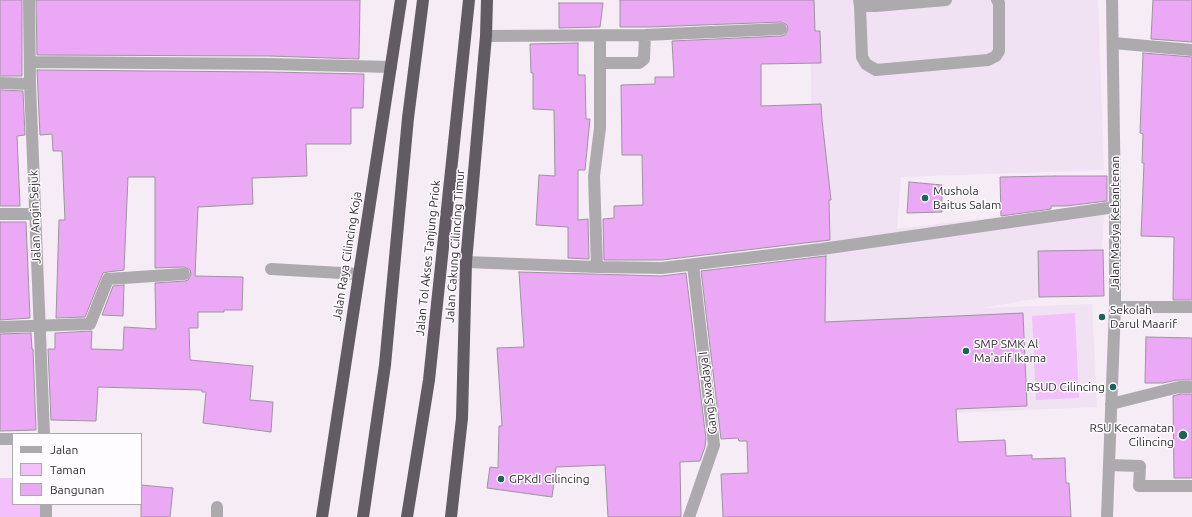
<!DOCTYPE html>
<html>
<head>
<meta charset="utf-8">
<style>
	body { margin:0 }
	#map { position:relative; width:1192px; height:517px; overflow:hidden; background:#f5ecf6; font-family:Ubuntu,sans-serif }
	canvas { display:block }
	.legend { position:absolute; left:12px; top:433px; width:130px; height:72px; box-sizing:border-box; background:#fefcfe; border:1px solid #acaaac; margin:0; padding:5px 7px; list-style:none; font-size:12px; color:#322e32 }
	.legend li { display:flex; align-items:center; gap:8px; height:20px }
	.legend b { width:20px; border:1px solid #acaaac }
</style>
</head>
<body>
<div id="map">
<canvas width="1192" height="517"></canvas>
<ul class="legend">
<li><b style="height:5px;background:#adaaae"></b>Jalan</li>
<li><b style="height:11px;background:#f2c1fb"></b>Taman</li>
<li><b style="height:11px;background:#eaa8f5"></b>Bangunan</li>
</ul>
</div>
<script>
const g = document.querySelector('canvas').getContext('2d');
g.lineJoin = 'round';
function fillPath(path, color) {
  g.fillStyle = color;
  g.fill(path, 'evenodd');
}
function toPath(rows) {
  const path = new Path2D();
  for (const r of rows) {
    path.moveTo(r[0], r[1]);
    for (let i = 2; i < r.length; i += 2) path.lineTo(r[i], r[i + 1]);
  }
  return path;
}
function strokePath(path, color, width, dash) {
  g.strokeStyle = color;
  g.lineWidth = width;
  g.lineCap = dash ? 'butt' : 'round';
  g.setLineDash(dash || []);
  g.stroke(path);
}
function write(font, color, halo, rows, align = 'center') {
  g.font = font + ' Ubuntu,sans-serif';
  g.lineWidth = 3;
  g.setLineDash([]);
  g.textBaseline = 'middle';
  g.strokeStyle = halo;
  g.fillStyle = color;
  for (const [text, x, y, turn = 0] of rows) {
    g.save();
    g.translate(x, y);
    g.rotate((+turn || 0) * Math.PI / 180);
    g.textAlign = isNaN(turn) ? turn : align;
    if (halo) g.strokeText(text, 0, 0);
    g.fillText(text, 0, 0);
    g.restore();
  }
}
const built = toPath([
	[810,0,1098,0,1104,170,901,177,897,229,1105,204,1099,288,981,308,1092,304,1097,407,833,418,814,336]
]);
const green = toPath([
	[1075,313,1079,398,1036,400,1032,316],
	[0,478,13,478,13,504,43,504,43,517,0,517]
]);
const building = toPath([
	[0,0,22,0,22,76,0,76,0,0],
	[36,0,360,0,359,59,269,56,37,55,36,0],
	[620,0,814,0,815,31,820,31,821,63,761,64,761,106,821,104,822,120,831,200,829,200,830,240,662,260,604,260,603,219,614,218,614,206,643,205,642,155,622,155,621,85,655,84,655,77,674,77,672,41,781,36,785,35,788,29,787,25,781,22,650,27,620,27,620,0],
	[1153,0,1192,0,1192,42,1151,39,1153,0],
	[559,3,603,3,600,27,559,28,559,3],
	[578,43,578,75,585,75,586,119,590,119,585,170,578,170,578,220,588,219,589,259,568,258,568,227,536,225,539,175,555,176,554,110,533,109,533,73,531,73,530,44,578,43],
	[1143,53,1192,57,1192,300,1173,300,1174,237,1141,236,1144,163,1142,163,1143,134,1140,133,1143,53],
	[37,70,269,72,364,74,363,108,351,108,351,144,306,144,307,176,252,178,253,204,198,207,195,276,243,277,242,310,224,310,224,312,198,312,198,328,189,328,190,360,253,366,250,400,273,402,271,432,203,423,206,392,202,392,202,390,98,387,96,421,51,420,48,349,55,349,55,333,92,331,91,349,123,350,124,327,156,329,155,283,185,281,188,280,191,274,190,270,184,267,155,268,155,177,128,177,124,270,108,272,103,273,85,317,56,318,59,220,65,220,62,151,53,151,52,134,40,135,37,70],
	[0,90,23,91,25,135,17,136,20,206,0,206,0,90],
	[1055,176,1107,176,1107,201,1066,206,1051,206,1051,209,1001,216,1000,177,1055,176],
	[909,182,942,185,942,212,907,213,909,182],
	[0,222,26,222,30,318,0,320,0,222],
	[1103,250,1104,296,1039,297,1038,251,1103,250],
	[826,256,825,322,1023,313,1027,406,956,409,958,442,1005,440,1006,456,1032,455,1032,459,1065,458,1066,483,1069,483,1071,517,723,517,721,474,748,473,747,441,739,441,738,438,721,439,701,271,826,256],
	[519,272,662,276,686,273,706,439,705,447,700,461,680,462,681,517,608,517,605,465,556,467,552,497,487,488,490,467,498,468,499,426,502,426,497,348,524,347,519,272],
	[124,285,123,316,102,315,113,286,124,285],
	[31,333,32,349,33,349,36,430,0,431,0,334,31,333],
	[1146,337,1192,338,1192,380,1177,380,1163,383,1145,383,1146,337],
	[1180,394,1192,394,1192,478,1174,478,1173,396,1180,394],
	[141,485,173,488,170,517,141,517,141,485]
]);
const minor = toPath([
	[29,0,30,84,44,434],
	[859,0,860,6,876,6,946,0],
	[860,6,862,57,866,64,876,70,988,60,996,56,999,51,999,3,997,0],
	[486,36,645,35,781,29],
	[1113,43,1192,50],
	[30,62,269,64,391,67],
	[601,63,639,63,644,59,645,35],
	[0,83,30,84],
	[0,214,36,214],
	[466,262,597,267,662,268,822,249,1115,207],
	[597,267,594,176,600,128,600,36],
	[271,269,359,274],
	[1115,307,1192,307],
	[0,327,90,324,108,279,184,274],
	[1111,404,1179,387,1192,387],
	[0,439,13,439],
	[1109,465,1140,466,1139,486,1192,486],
	[46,504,46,517],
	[217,507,217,517],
	[689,517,714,445,693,265],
	[1107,517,1115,307,1115,207,1112,0]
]);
const highway = toPath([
	[322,517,401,0],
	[363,517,385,365,408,118,423,0],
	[407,517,429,380,469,0],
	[451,517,462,418,466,262,486,36,487,0]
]);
const markers = [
	[925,198,4,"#1a645b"],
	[1102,317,4,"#1a645b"],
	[966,351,4,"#1a645b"],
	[1113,387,4,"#1a645b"],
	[1183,435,5,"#1a645b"],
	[501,479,4,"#1a645b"]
];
const poiNames = [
	["Mushola",933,191],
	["Baitus Salam",933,205],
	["Sekolah",1110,310],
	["Darul Maarif",1110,324],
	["SMP SMK Al",974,344],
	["Ma'arif Ikama",974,358],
	["RSUD Cilincing",1105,387,"right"],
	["RSU Kecamatan",1174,428,"right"],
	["Cilincing",1174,442,"right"],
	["GPKdI Cilincing",509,479]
];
const streetNames = [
	["Jalan Angin Sejuk",35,217,-92],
	["Jalan Madya Kebantenan",1115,223,-90],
	["Jalan Cakung Cilincing Timur",455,246,-86],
	["Jalan Raya Cilincing Koja",347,256,-81],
	["Jalan Tol Akses Tanjung Priok",428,258,-84],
	["Gang Swadaya I",708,393,-97]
];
fillPath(built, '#f0e2f3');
fillPath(green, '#f2c1fb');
fillPath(building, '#eaa8f5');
strokePath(building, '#9c949d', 1);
strokePath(minor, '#adaaae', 12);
strokePath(highway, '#625b64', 12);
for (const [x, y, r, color] of markers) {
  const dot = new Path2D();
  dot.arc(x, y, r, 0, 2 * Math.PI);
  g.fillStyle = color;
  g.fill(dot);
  strokePath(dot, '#fefcfe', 1.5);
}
write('12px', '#322e32', '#fefcfe', poiNames, 'left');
write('12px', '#322e32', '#fefcfe', streetNames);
</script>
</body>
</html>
